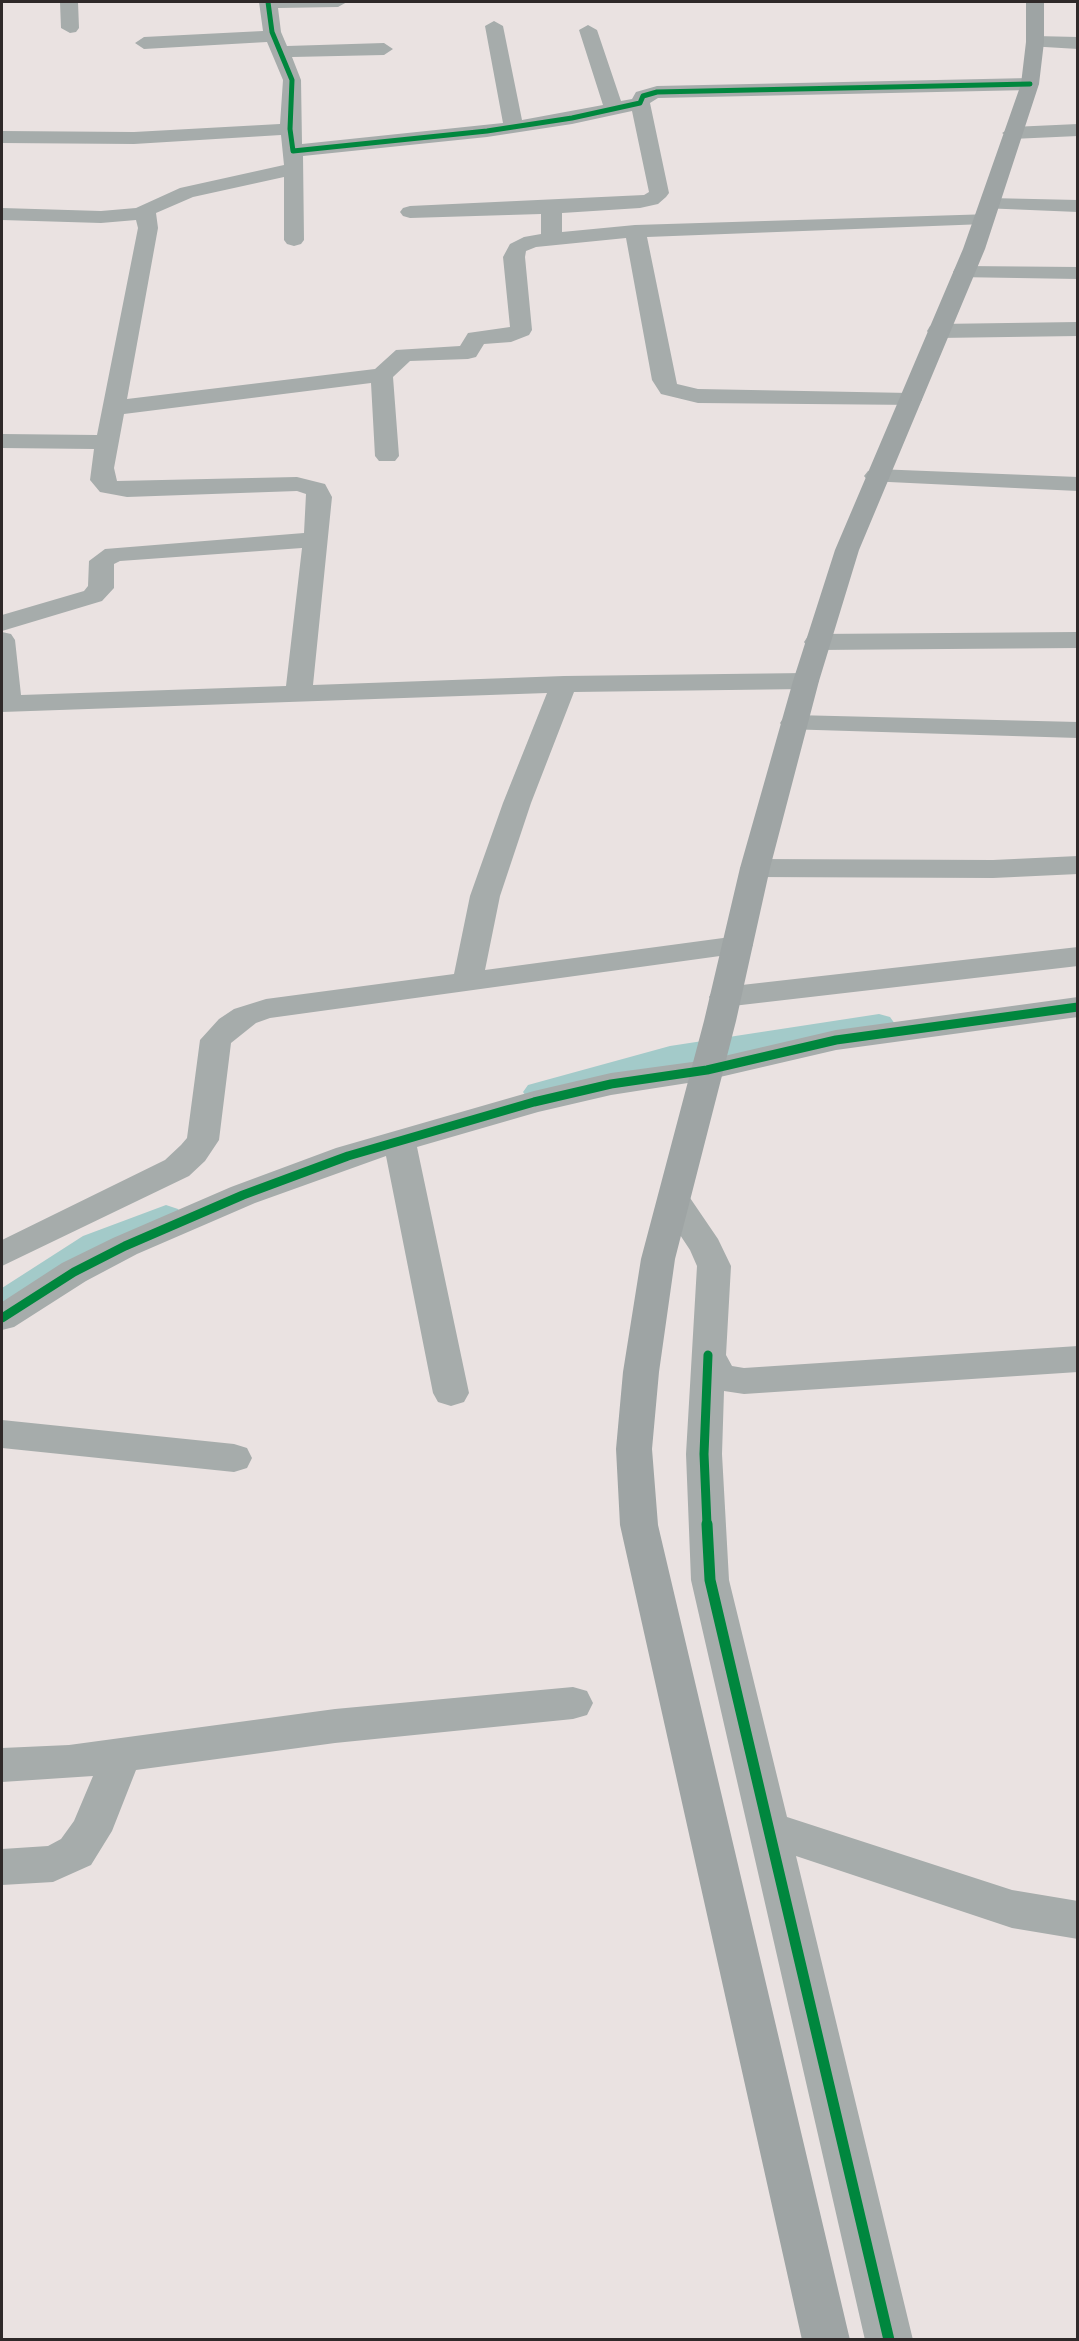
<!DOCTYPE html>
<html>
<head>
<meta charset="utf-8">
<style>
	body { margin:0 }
	#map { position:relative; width:1079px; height:2341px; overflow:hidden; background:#eae2e1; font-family:"Nunito Sans",sans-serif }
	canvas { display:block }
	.frame { position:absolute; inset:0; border:3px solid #2f2929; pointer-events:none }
</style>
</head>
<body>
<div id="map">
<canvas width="1079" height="2341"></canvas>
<div class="frame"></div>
</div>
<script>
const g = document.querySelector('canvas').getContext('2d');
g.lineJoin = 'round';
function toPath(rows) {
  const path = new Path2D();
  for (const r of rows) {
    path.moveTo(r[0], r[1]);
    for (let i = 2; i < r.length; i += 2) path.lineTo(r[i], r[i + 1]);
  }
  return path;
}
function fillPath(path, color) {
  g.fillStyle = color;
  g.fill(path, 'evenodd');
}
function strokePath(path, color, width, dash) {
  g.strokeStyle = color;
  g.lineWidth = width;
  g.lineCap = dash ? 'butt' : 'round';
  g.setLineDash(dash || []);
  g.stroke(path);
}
const canal = toPath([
	[879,1014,890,1017,895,1024,890,1031,671,1066,539,1103,528,1099,523,1092,528,1085,670,1046,879,1014],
	[166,1205,178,1209,183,1217,178,1225,107,1252,14,1313,2,1316,2,1288,83,1236,166,1205]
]);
const minor = toPath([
	[60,2,78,2,79,28,76,32,70,33,61,28,60,2],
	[259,2,347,2,338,7,278,8,281,32,287,46,384,43,393,49,384,55,292,57,301,80,302,144,503,123,485,26,494,21,503,26,522,120,603,105,579,30,588,25,597,30,621,101,632,99,636,92,657,86,1030,78,1039,84,1030,90,658,98,650,103,669,193,666,197,658,204,640,208,562,213,562,232,635,225,992,214,995,218,992,222,985,224,647,237,677,384,698,389,910,393,918,395,922,400,918,405,698,403,661,394,652,380,626,238,536,247,526,251,525,257,532,330,529,335,511,342,484,344,476,357,468,359,410,361,393,377,399,456,395,461,379,461,375,456,371,383,124,414,114,468,117,481,297,477,325,484,332,497,313,685,564,676,806,673,815,675,819,681,815,687,806,689,574,692,531,803,500,896,485,970,738,936,749,938,753,945,749,952,270,1018,256,1023,231,1043,219,1140,205,1161,189,1176,2,1266,2,1240,165,1160,181,1145,187,1138,200,1040,219,1019,234,1009,266,999,454,974,470,896,503,803,547,693,2,712,2,632,11,634,15,640,21,695,286,686,302,548,120,561,114,564,114,588,102,601,2,631,2,615,84,591,88,586,89,561,105,549,304,533,306,494,297,491,127,497,100,492,90,480,94,449,2,448,2,434,97,435,138,228,136,220,101,223,2,220,2,208,101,211,136,208,180,188,284,165,281,135,134,144,2,143,2,131,134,132,280,124,283,80,267,42,144,49,135,43,144,37,263,31,259,2],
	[632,111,649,192,644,195,410,206,403,208,400,212,403,216,410,218,541,214,541,234,524,237,510,244,503,257,510,327,468,333,460,346,396,350,375,369,127,399,158,228,156,213,193,197,284,177,284,240,287,244,294,246,301,244,304,240,303,156,487,137,572,124,632,111],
	[1035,36,1078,37,1078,49,1028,46,1026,42,1035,36],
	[1078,124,1078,136,1012,139,1002,133,1012,127,1078,124],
	[989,198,1078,200,1078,212,982,208,979,204,982,200,989,198],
	[964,266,1078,267,1078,279,956,277,953,272,956,267,964,266],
	[1078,322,1078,336,938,338,930,336,927,331,930,326,938,324,1078,322],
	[876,469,1078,477,1078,491,868,481,864,476,868,471,876,469],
	[1078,632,1078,648,817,650,808,648,804,642,808,636,817,634,1078,632],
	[794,715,1078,722,1078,738,784,729,780,723,784,717,794,715],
	[1078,856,1078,874,993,878,755,877,745,874,740,868,745,862,755,859,993,860,1078,856],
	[1078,947,1078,966,724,1007,713,1004,709,997,713,990,724,987,1078,947],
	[1078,997,1078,1017,836,1050,707,1080,611,1095,538,1112,417,1147,469,1393,464,1402,451,1406,438,1402,433,1393,386,1156,255,1203,137,1254,86,1281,14,1327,2,1330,2,1302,62,1263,113,1238,231,1187,336,1148,534,1091,611,1073,707,1060,836,1030,1078,997],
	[674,1188,686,1192,718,1239,731,1266,726,1355,732,1366,744,1368,1078,1346,1078,1372,744,1394,724,1391,722,1454,729,1580,787,1817,1012,1890,1078,1901,1078,1939,1012,1928,796,1856,913,2340,865,2340,691,1580,686,1454,697,1266,690,1250,657,1200,662,1192,674,1188],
	[2,1420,234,1444,247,1448,252,1458,247,1468,234,1472,2,1448,2,1420],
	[573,1687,587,1691,593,1703,587,1715,573,1719,335,1743,136,1770,112,1831,91,1865,53,1882,2,1885,2,1849,48,1846,61,1839,74,1821,93,1776,2,1782,2,1748,69,1745,335,1709,573,1687]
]);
const major = toPath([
	[1026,2,1044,2,1044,42,1039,84,985,249,859,550,819,681,770,868,736,1021,675,1259,659,1372,652,1449,658,1525,850,2340,802,2340,620,1525,616,1449,623,1372,641,1259,704,1021,740,868,793,681,835,550,963,249,1021,84,1026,42,1026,2]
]);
const cyclewayFar2 = toPath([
	[268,2,272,32,292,80,290,129,293,151,487,131,572,118,640,103,643,96,657,92,1030,84]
]);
const cyclewayFar1 = toPath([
	[2,1318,74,1272,125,1246,243,1195,348,1156,534,1102,611,1084,707,1070,836,1040,1078,1007],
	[707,1525,704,1454,708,1355]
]);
const cycleway = toPath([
	[707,1524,710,1580,889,2340]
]);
fillPath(canal, '#a3cac9');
fillPath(minor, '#a6acab');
fillPath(major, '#9ea4a4');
strokePath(cyclewayFar2, '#00873e', 5);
strokePath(cyclewayFar1, '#00873e', 9);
strokePath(cycleway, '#00873e', 11);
</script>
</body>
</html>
